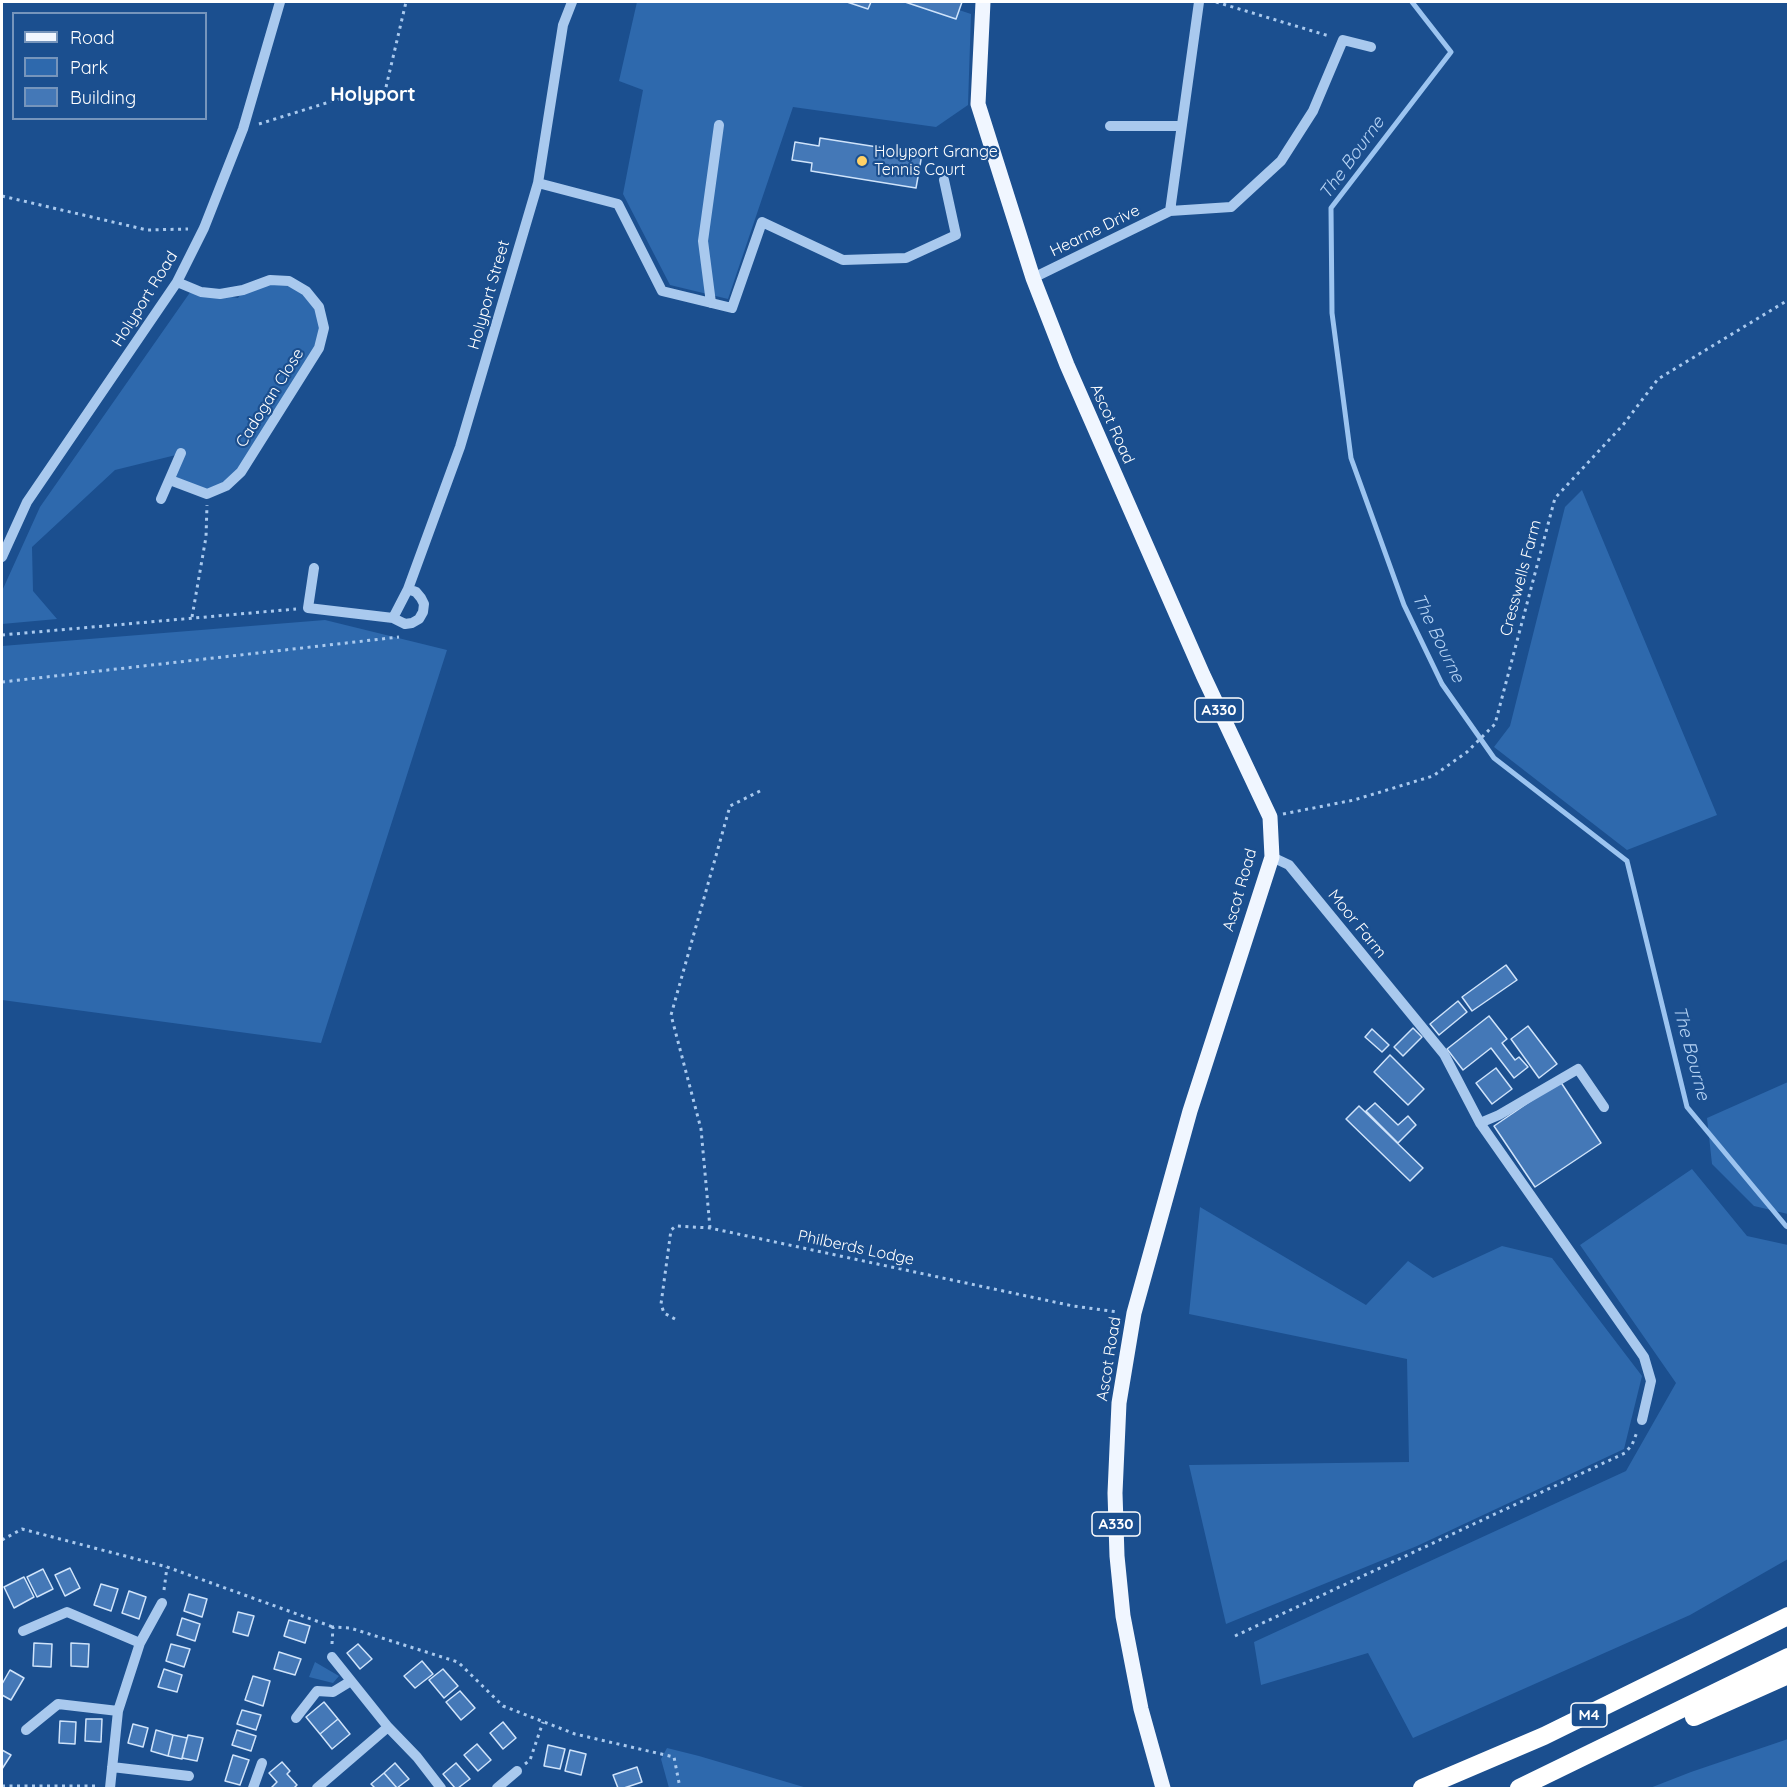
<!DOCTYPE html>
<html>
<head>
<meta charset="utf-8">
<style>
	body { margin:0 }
	#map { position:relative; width:1790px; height:1790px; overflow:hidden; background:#1b4f8f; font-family:Quicksand,sans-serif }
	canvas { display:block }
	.frame { position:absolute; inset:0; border:3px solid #fff; pointer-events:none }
	.legend { position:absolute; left:12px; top:12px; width:195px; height:108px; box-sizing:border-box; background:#1b4f8f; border:2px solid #7695bc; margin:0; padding:8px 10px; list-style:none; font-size:18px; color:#fff }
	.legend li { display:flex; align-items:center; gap:12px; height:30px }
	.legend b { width:30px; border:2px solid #7695bc }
</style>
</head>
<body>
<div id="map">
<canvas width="1790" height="1790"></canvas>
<div class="frame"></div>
<ul class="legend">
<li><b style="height:8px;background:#f0f6ff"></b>Road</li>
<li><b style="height:16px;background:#2e69ad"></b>Park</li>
<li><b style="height:16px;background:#4478b7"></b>Building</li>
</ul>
</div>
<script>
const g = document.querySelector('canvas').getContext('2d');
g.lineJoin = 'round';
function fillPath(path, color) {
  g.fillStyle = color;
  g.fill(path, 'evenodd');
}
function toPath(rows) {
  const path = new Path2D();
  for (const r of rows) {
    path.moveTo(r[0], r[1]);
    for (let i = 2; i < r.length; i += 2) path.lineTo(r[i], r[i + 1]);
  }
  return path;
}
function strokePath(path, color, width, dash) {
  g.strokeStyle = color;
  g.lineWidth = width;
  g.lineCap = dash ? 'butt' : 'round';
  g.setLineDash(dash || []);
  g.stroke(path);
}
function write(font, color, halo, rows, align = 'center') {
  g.font = font + ' Quicksand,sans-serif';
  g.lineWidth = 4.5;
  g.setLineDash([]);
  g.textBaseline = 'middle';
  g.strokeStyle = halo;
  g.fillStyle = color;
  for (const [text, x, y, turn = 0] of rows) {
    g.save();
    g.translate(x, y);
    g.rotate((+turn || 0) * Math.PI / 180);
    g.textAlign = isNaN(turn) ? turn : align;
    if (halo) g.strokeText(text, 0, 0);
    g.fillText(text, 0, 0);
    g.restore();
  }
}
const green = toPath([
	[637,2,864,2,869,3,870,2,935,2,971,14,968,105,936,127,793,107,728,299,670,285,623,194,643,90,619,81],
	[289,281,319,307,319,348,241,472,207,494,170,480,180,454,115,470,32,547,33,591,57,619,2,624,2,591,40,507,191,291,238,298,243,290],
	[1582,490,1717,815,1627,850,1494,747,1510,726,1565,507],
	[325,620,447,650,321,1043,2,1000,2,646],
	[1788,1082,1788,1214,1754,1206,1712,1164,1707,1118],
	[1692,1169,1747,1236,1788,1245,1788,1559,1690,1615,1413,1738,1368,1653,1261,1685,1254,1642,1626,1471,1676,1383,1580,1245],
	[1200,1207,1366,1305,1408,1261,1433,1278,1502,1246,1552,1258,1642,1376,1624,1449,1417,1546,1226,1624,1189,1465,1409,1462,1407,1359,1189,1314],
	[315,1662,339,1676,333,1683,309,1677],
	[1788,1739,1788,1788,1650,1788,1691,1772],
	[667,1748,699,1756,807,1788,669,1788,661,1759]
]);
const stream = toPath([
	[1412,2,1451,52,1331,208,1332,313,1351,458,1404,605,1442,684,1494,758,1627,861,1687,1107,1786,1226,1788,1227]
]);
const building = toPath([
	[847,2,871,2,868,9,847,2],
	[905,2,962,2,956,19,905,2],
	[820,138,922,154,916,188,811,171,812,163,792,160,795,142,819,146,820,138],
	[1506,965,1517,980,1472,1011,1462,997,1506,965],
	[1458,1001,1467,1012,1439,1035,1430,1024,1458,1001],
	[1489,1016,1507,1039,1502,1043,1515,1060,1519,1057,1528,1067,1514,1078,1491,1048,1463,1070,1447,1049,1489,1016],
	[1528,1026,1557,1064,1539,1078,1511,1039,1528,1026],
	[1413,1028,1422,1037,1403,1056,1394,1047,1413,1028],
	[1372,1029,1389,1045,1382,1052,1365,1037,1372,1029],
	[1390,1055,1424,1089,1408,1105,1374,1072,1390,1055],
	[1496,1068,1512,1089,1492,1104,1476,1083,1496,1068],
	[1560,1081,1601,1143,1535,1187,1494,1126,1560,1081],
	[1375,1103,1398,1125,1408,1116,1416,1125,1398,1143,1366,1111,1375,1103],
	[1359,1106,1423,1168,1410,1181,1346,1119,1359,1106],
	[70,1568,80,1588,65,1596,55,1575,70,1568],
	[43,1569,53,1589,37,1597,27,1577,43,1569],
	[24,1577,34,1597,14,1608,4,1587,24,1577],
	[101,1584,118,1589,111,1611,94,1605,101,1584],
	[129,1591,146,1597,139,1619,122,1613,129,1591],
	[189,1594,207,1599,202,1617,184,1611,189,1594],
	[238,1612,254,1616,248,1636,233,1632,238,1612],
	[182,1618,200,1624,195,1641,177,1635,182,1618],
	[289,1620,310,1626,305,1643,284,1636,289,1620],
	[34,1643,52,1644,51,1667,33,1666,34,1643],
	[71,1643,89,1644,88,1667,71,1666,71,1643],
	[171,1644,190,1649,184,1667,166,1661,171,1644],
	[358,1644,372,1659,360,1669,347,1653,358,1644],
	[279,1652,301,1659,295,1675,274,1669,279,1652],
	[422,1661,433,1674,415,1688,404,1676,422,1661],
	[164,1669,182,1675,177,1692,158,1687,164,1669],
	[443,1669,458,1686,444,1698,429,1680,443,1669],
	[10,1670,24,1678,11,1700,2,1695,2,1684,10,1670],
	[253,1676,270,1681,263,1706,245,1700,253,1676],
	[460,1691,475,1708,461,1720,446,1702,460,1691],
	[324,1702,338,1719,320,1734,306,1717,324,1702],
	[242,1710,261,1715,256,1730,237,1724,242,1710],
	[86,1719,102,1719,101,1742,85,1741,86,1719],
	[338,1719,350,1734,332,1749,320,1734,338,1719],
	[60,1721,76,1722,75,1744,59,1743,60,1721],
	[503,1722,516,1738,503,1749,490,1733,503,1722],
	[133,1724,148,1728,143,1747,128,1743,133,1724],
	[156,1730,173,1735,168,1756,151,1751,156,1730],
	[237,1730,256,1736,251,1751,232,1745,237,1730],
	[173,1735,187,1738,182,1759,168,1756,173,1735],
	[188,1735,203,1738,197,1761,182,1758,188,1735],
	[477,1744,491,1760,478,1771,464,1755,477,1744],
	[548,1745,565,1749,560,1769,544,1766,548,1745],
	[2,1750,11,1755,2,1769,2,1750],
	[570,1750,586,1754,581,1775,565,1771,570,1750],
	[233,1755,249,1760,240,1785,225,1781,233,1755],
	[282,1762,290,1771,287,1774,297,1785,294,1788,271,1788,277,1782,269,1773,282,1762],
	[395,1763,409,1779,397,1788,384,1773,395,1763],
	[456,1763,470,1779,458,1788,455,1788,443,1774,456,1763],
	[637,1767,642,1782,624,1788,618,1788,613,1775,637,1767],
	[384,1773,397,1788,375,1788,371,1784,384,1773]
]);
const path = toPath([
	[1216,2,1329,36],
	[259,124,355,94,383,100,406,2],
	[2,196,147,230,188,229],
	[192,617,206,537,207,505],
	[2,635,296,609],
	[2,682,399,637],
	[1283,814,1354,800,1433,776,1467,752,1495,724,1555,498,1623,425,1658,379,1788,300],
	[710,1228,701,1129,671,1015,730,806,764,789],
	[675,1319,664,1313,661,1304,671,1230,676,1226,710,1228,1073,1306,1118,1312],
	[2,1540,22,1529,167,1567,333,1627],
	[164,1590,167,1567],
	[1235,1636,1625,1453,1632,1445,1637,1432],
	[332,1644,333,1627,350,1628,458,1662,503,1706,575,1734,674,1757,680,1788],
	[525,1764,530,1760,543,1722],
	[2,1786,96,1786]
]);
const minor = toPath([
	[1110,126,1181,126],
	[538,183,618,204,662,291,732,308,762,222,843,260,906,258,956,235,944,180],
	[1170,211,1199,2],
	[1033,278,1170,211,1231,207,1281,161,1313,111,1343,40,1371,47],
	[711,303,703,241,719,125],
	[170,480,207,494,226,486,241,472,319,348,324,328,319,307,306,291,289,281,270,280,243,290,220,294,201,292,177,282],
	[161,499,181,453],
	[2,557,27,502,177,282,204,228,243,129,280,2],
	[314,568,308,608,393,618,405,624,412,623,419,619,423,612,424,604,421,598,416,592,408,589,393,618],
	[408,589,460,447,538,183,563,25,572,2],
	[1272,857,1289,865,1444,1054,1480,1123,1644,1357,1651,1381,1642,1420],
	[1480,1123,1499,1115,1578,1069,1604,1107],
	[23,1631,67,1612,140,1643],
	[332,1657,388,1727,417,1757,441,1788],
	[296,1718,317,1691,333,1692,351,1681],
	[26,1730,58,1704,118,1711],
	[112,1767,189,1776],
	[110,1788,118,1711,140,1643,162,1603],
	[253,1788,262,1763],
	[317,1788,388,1727],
	[497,1788,517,1771]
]);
const major = toPath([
	[983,2,978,104,1033,278,1067,365,1203,675,1270,817,1272,857,1190,1111,1134,1313,1119,1403,1115,1493,1117,1556,1123,1616,1141,1709,1163,1788]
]);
const highway = toPath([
	[1694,1717,1788,1675],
	[1422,1788,1544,1736,1788,1616],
	[1519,1788,1788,1657]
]);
const markers = [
	[862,161,6,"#ffd166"]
];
const shields = [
	[1219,710,48],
	[1116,1524,48],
	[1589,1715,36]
];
const shieldNames = [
	["A330",1219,710],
	["A330",1116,1524],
	["M4",1589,1715]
];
const poiNames = [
	["Holyport Grange",874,152],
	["Tennis Court",874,170]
];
const streetNames = [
	["Hearne Drive",1095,231,-26],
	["Holyport Street",489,295,-74],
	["Holyport Road",145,299,-58],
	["Cadogan Close",270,398,-58],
	["Ascot Road",1112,424,66],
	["Cresswells Farm",1521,578,-75],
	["Ascot Road",1240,890,-74],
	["Moor Farm",1357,924,51],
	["Philberds Lodge",856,1248,12],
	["Ascot Road",1109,1359,-81]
];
const waterNames = [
	["The Bourne",1352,158,-54],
	["The Bourne",1438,638,64],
	["The Bourne",1691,1053,75]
];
const quarterNames = [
	["Holyport",373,95]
];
fillPath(green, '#2e69ad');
strokePath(stream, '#9cc4f0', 5);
fillPath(building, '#4478b7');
strokePath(building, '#cfe3fa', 1.5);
strokePath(path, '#a9c9ee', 3, [3, 4.5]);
strokePath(minor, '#a9c9ee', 10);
strokePath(major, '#f0f6ff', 15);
strokePath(highway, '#fff', 18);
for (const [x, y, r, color] of markers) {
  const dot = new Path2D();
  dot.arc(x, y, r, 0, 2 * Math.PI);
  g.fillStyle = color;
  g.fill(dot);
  strokePath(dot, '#1b4f8f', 2);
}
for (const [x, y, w] of shields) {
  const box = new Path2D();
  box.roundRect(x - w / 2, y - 12, w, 24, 4.5);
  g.fillStyle = '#1b4f8f';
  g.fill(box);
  strokePath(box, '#fff', 1.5);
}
write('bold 15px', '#fff', null, shieldNames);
write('16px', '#fff', '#1b4f8f', poiNames, 'left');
write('16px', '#fff', '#1b4f8f', streetNames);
write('italic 18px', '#b5d3f5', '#1b4f8f', waterNames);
write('bold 20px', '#fff', '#1b4f8f', quarterNames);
</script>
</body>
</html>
